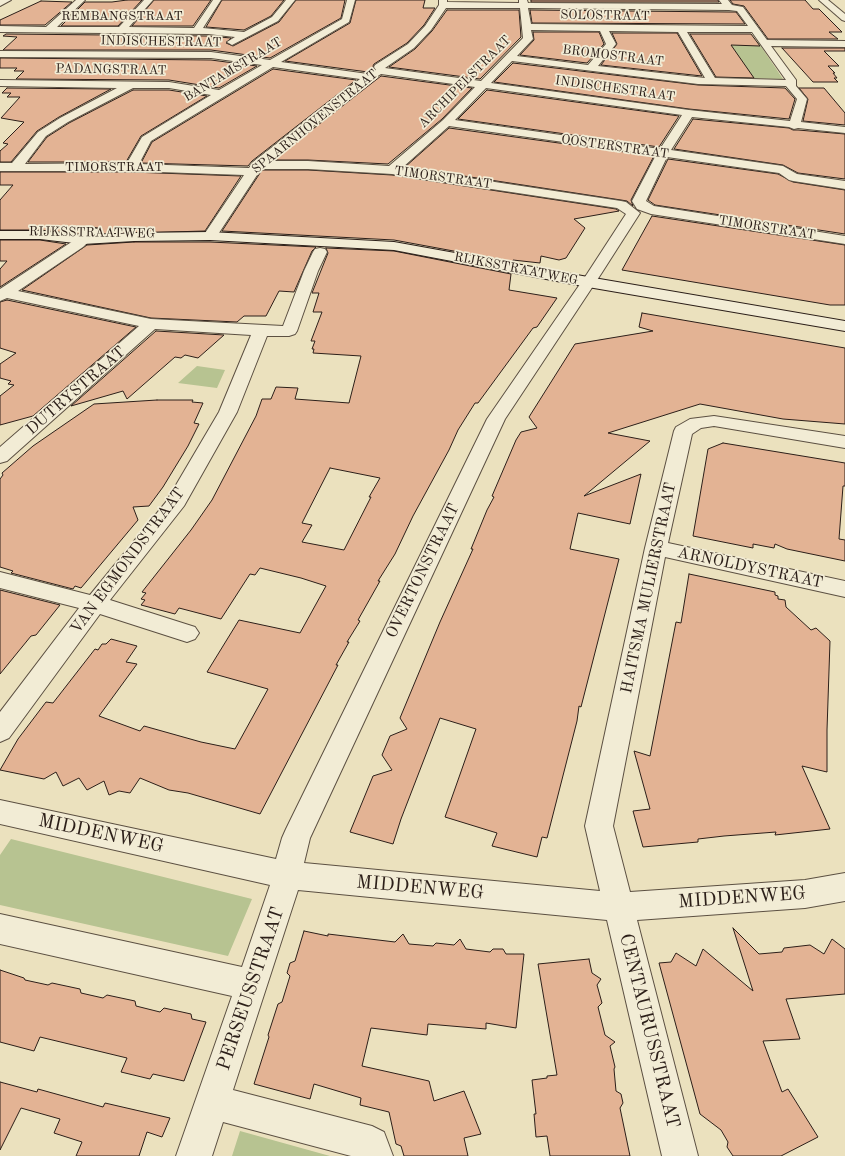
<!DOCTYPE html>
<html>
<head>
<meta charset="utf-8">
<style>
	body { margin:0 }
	canvas { display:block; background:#ebe1be }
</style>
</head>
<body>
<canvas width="845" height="1156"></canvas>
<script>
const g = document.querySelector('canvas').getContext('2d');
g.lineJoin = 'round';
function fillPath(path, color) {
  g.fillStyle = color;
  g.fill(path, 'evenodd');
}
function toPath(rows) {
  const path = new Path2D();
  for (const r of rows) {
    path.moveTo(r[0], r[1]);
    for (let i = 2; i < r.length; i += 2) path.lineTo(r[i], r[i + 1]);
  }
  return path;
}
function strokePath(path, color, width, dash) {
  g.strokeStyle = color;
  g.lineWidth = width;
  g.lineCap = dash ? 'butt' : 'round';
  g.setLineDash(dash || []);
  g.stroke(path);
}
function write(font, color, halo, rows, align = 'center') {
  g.font = font + ' "Old Standard TT",serif';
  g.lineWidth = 3.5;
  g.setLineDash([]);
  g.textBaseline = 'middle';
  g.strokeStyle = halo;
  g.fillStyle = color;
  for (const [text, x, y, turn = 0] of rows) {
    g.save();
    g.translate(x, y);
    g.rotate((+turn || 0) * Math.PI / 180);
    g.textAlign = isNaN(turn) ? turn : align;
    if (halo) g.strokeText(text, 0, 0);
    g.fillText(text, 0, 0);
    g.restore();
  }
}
const green = toPath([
	[725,42,758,42,783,79,726,78,720,70,748,70,745,66,741,65],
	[197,366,225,370,217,388,178,383],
	[11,839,252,899,228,956,0,905,0,855],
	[240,1131,330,1156,232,1156]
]);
const building = toPath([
	[127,0,142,0,118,26,61,26,85,2,112,2,127,0],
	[154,0,211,0,193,26,132,26,154,0],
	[222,0,284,0,271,16,244,30,206,27,222,0],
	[296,0,345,0,341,18,270,58,211,50,3,50,17,37,3,36,6,34,208,36,231,38,226,43,233,46,279,22,296,0],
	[356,0,425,0,423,8,435,8,424,25,407,43,374,64,373,66,374,69,368,72,285,61,350,23,356,0],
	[531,0,718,0,719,2,531,2,531,0],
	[730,0,805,0,813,9,819,9,842,32,829,32,838,39,768,39,744,6,733,4,730,0],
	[41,1,72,2,45,25,0,25,0,20,41,1],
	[447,10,519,10,521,37,480,79,389,67,415,49,432,31,447,10],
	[530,10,729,12,736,12,745,24,532,23,530,10],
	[533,32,599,32,604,44,587,63,520,55,534,40,533,32],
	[612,33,677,33,702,76,601,65,617,44,612,33],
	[690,34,751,34,760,46,731,45,754,78,716,77,690,34],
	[782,48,845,48,845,51,824,51,839,66,828,66,835,73,833,73,837,78,834,78,838,82,813,82,782,48],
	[0,58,211,60,257,66,219,88,169,80,16,79,24,71,14,71,17,68,0,68,0,58],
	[513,63,698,85,785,88,795,99,789,119,689,109,494,82,513,63],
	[273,69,356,80,252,161,248,166,141,163,152,142,273,69],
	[381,76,472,88,442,119,388,164,308,160,273,160,381,76],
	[7,88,111,89,59,117,37,131,11,162,0,162,0,151,8,144,3,143,24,122,1,118,20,97,7,97,11,93,2,93,7,88],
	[799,88,824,88,845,113,845,125,803,121,808,99,799,88],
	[133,90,169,90,207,96,141,136,126,162,28,162,47,137,69,123,133,90],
	[487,90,679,116,659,147,458,119,487,90],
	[693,119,789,128,793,130,798,130,845,134,845,179,798,173,783,165,674,149,693,119],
	[449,128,654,156,631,200,633,206,627,201,621,200,405,167,449,128],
	[668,159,778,174,793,182,845,190,845,234,655,205,648,200,668,159],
	[262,170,308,170,392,175,616,209,619,211,574,219,585,228,566,258,559,260,541,256,540,263,513,260,513,262,394,240,222,231,262,170],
	[0,172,131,172,241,176,205,231,100,234,100,231,98,228,92,227,86,228,79,234,40,230,0,230,0,200,13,185,0,185,0,172],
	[652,216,845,245,845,305,830,305,622,270,652,216],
	[0,240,40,240,66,244,0,287,0,269,7,261,0,261,0,240],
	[134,242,210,242,316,247,312,251,294,292,279,291,266,316,244,316,237,322,151,318,22,290,87,245,134,242],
	[326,248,394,251,511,274,509,290,557,298,537,327,533,328,478,403,475,403,458,430,449,450,413,516,395,554,378,581,380,581,358,620,360,621,347,642,349,642,336,665,338,665,260,814,188,793,169,790,140,778,130,793,119,791,109,795,104,781,87,790,79,778,63,786,56,772,44,779,0,770,18,739,46,702,53,703,95,649,98,650,102,644,106,644,111,639,137,646,126,662,137,664,99,716,140,731,144,726,201,742,235,749,268,689,207,672,239,620,300,633,326,586,301,578,260,568,255,575,250,574,221,619,179,608,175,614,141,605,145,600,141,599,146,593,142,592,191,530,212,500,256,416,262,399,271,399,276,387,298,388,295,399,349,403,361,356,313,353,314,349,312,349,315,341,311,341,322,312,313,312,319,293,312,293,328,253,326,248],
	[330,468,380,478,369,497,371,497,344,550,302,542,312,525,302,523,330,468],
	[7,300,136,327,33,416,0,425,0,396,14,385,8,384,11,381,0,378,0,364,16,353,0,348,0,302,7,300],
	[642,313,845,348,845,424,783,419,700,404,608,433,650,441,584,496,641,474,630,524,578,513,570,549,619,559,581,707,579,706,577,721,547,838,542,837,537,857,492,846,497,833,445,817,476,729,440,718,401,819,393,844,350,832,373,776,392,770,382,755,390,736,407,729,400,718,440,622,473,549,471,549,487,510,494,497,492,496,516,440,521,432,537,428,529,417,575,344,653,331,639,327,642,313],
	[156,331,224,335,198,358,185,355,181,358,175,357,127,399,123,391,71,406,156,331],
	[157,400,193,400,192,402,203,403,194,423,199,424,188,446,163,487,149,506,133,507,138,520,81,588,75,586,73,589,11,573,13,571,0,567,0,479,3,475,2,473,33,446,94,404,157,400],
	[723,443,845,463,845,486,843,486,839,539,845,540,845,561,787,549,775,544,774,548,753,544,753,548,693,536,708,449,723,443],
	[689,574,775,592,775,595,778,596,778,599,785,600,786,607,811,630,816,628,830,641,827,730,827,772,802,766,830,829,775,835,776,832,724,836,698,839,698,842,643,847,633,811,650,809,634,751,650,756,676,622,681,623,689,574],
	[0,590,60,605,36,635,31,636,0,674,0,590],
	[733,928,759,954,782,952,784,948,810,945,824,954,832,939,845,949,845,994,786,999,800,1039,763,1041,782,1092,788,1089,818,1137,781,1156,733,1156,727,1147,728,1142,721,1130,700,1114,659,963,671,962,676,953,696,966,703,949,753,991,733,928],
	[304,931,328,936,328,934,395,942,403,934,409,944,433,946,436,943,454,945,460,939,466,949,490,952,493,949,503,949,506,954,524,954,516,1028,486,1023,486,1029,428,1024,427,1035,371,1028,362,1066,429,1081,434,1101,464,1091,481,1134,464,1138,468,1156,404,1156,401,1146,396,1144,389,1112,360,1105,361,1098,314,1084,310,1099,254,1084,269,1037,268,1035,278,1004,282,1002,290,976,287,973,290,963,295,961,304,931],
	[589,959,592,973,601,979,597,985,602,1003,598,1007,605,1035,615,1042,610,1046,615,1067,614,1069,616,1091,621,1094,623,1103,620,1108,630,1156,550,1156,547,1136,536,1137,534,1114,536,1114,532,1080,547,1078,547,1076,557,1075,538,964,589,959],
	[0,970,24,978,25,980,48,985,52,983,80,989,81,993,103,998,107,995,135,1001,136,1006,160,1012,164,1008,191,1014,192,1019,206,1022,184,1081,153,1074,150,1079,121,1072,127,1058,40,1037,34,1051,0,1042,0,970],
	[0,1082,37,1092,38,1089,103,1107,105,1103,170,1118,162,1137,147,1132,139,1156,76,1156,82,1142,54,1133,60,1119,21,1108,0,1150,0,1082]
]);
const minor = toPath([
	[0,0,11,0,0,6,0,0],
	[76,0,85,0,57,27,119,27,144,0,153,0,129,27,194,28,213,0,221,0,203,28,244,32,272,17,286,0,295,0,278,21,232,45,227,42,235,37,208,34,0,32,0,26,46,27,76,0],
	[347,0,355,0,349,22,281,62,368,74,376,70,374,67,375,65,408,44,425,26,439,5,439,0,447,0,447,2,519,3,519,0,527,0,528,3,722,4,719,0,728,0,732,5,743,7,767,40,845,41,845,47,771,46,796,80,796,86,807,99,801,122,845,127,845,133,798,128,794,129,789,127,692,117,671,150,783,166,797,174,845,181,845,189,793,181,789,180,779,173,667,157,646,201,654,206,845,236,845,244,651,214,637,209,632,201,656,155,449,126,402,168,621,201,626,202,640,213,601,274,505,419,310,838,304,863,600,891,585,826,645,548,674,431,676,427,690,419,714,416,845,436,845,448,714,426,701,428,692,434,668,543,845,581,845,597,665,557,613,826,630,892,805,880,845,873,845,901,805,908,637,920,698,1156,662,1156,607,920,298,890,233,1090,372,1126,384,1132,393,1156,351,1156,223,1122,212,1156,176,1156,232,996,0,944,0,914,242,967,270,885,0,824,0,800,276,859,282,838,286,829,487,419,587,274,626,214,617,208,392,174,308,169,261,169,215,239,210,240,205,239,203,236,244,175,131,171,0,171,0,163,12,163,38,132,60,118,117,88,0,86,0,80,169,82,219,90,262,65,211,58,0,57,0,51,211,52,270,60,342,19,347,0],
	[446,8,520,8,523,38,481,81,385,68,414,48,431,30,446,8],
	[528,8,729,10,737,11,748,26,531,24,528,8],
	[531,30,600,31,606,44,588,65,517,56,533,39,531,30],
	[609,31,678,32,705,78,598,66,616,44,609,31],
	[687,32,752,32,786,80,715,78,687,32],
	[512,61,698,84,786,86,797,99,790,121,689,110,491,83,512,61],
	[273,67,360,79,253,162,249,168,139,164,151,141,273,67],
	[381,74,475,87,443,120,389,166,308,161,269,161,373,79,381,74],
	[133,88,169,88,211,95,142,137,127,163,25,164,46,136,68,122,133,88],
	[486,88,682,115,660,149,455,120,486,88],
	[92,228,97,229,99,232,83,247,18,291,151,319,283,326,304,271,313,252,315,249,320,248,325,249,327,252,318,271,297,331,295,334,289,336,267,336,237,412,184,506,110,600,195,627,199,633,195,639,187,642,100,614,9,738,0,742,0,712,79,608,0,588,0,572,90,595,166,502,219,412,251,335,155,329,7,461,0,463,0,447,139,326,7,298,0,301,0,289,73,241,87,229,92,228]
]);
const tertiary = toPath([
	[819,0,828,0,845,14,845,21,842,20,819,0]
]);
const secondary = toPath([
	[0,231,40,231,83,236,134,233,210,232,394,242,588,277,845,321,845,331,588,287,394,250,210,240,134,241,83,244,40,239,0,239,0,231]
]);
const farStreetnames = [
	["SOLOSTRAAT",605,16,1],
	["REMBANGSTRAAT",122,17],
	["INDISCHESTRAAT",161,42,1],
	["BROMOSTRAAT",613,56,7],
	["PADANGSTRAAT",111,70,1],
	["BANTAMSTRAAT",233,70,-31],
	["ARCHIPELSTRAAT",465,82,-45],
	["INDISCHESTRAAT",615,89,8],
	["SPAARNHOVENSTRAAT",315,122,-39],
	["OOSTERSTRAAT",615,147,8],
	["TIMORSTRAAT",114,168],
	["TIMORSTRAAT",443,178,8],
	["TIMORSTRAAT",767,228,9],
	["RIJKSSTRAATWEG",92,233,1],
	["RIJKSSTRAATWEG",516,269,11]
];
const streetNames = [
	["DUTRYSTRAAT",76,391,-41],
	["VAN EGMONDSTRAAT",128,561,-53],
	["ARNOLDYSTRAAT",750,568,12],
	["OVERTONSTRAAT",423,571,-64],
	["HAITSMA MULIERSTRAAT",649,588,-78]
];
const nearStreetnames = [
	["MIDDENWEG",101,834,12],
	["MIDDENWEG",420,888,5],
	["MIDDENWEG",742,898,-4],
	["PERSEUSSTRAAT",251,989,-71],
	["CENTAURUSSTRAAT",649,1031,76]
];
fillPath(green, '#b7c391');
fillPath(building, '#e3b394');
strokePath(building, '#2c1f19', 1);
strokePath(minor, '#5c5042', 2);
strokePath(tertiary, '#5c5042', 2);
strokePath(secondary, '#2c1f19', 2);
fillPath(minor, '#f2ecd5');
fillPath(tertiary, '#f2ecd5');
fillPath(secondary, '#f2ecd5');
write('13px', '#2c1f19', '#f2ecd5', farStreetnames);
write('16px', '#2c1f19', '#f2ecd5', streetNames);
write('19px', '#2c1f19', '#f2ecd5', nearStreetnames);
</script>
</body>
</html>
